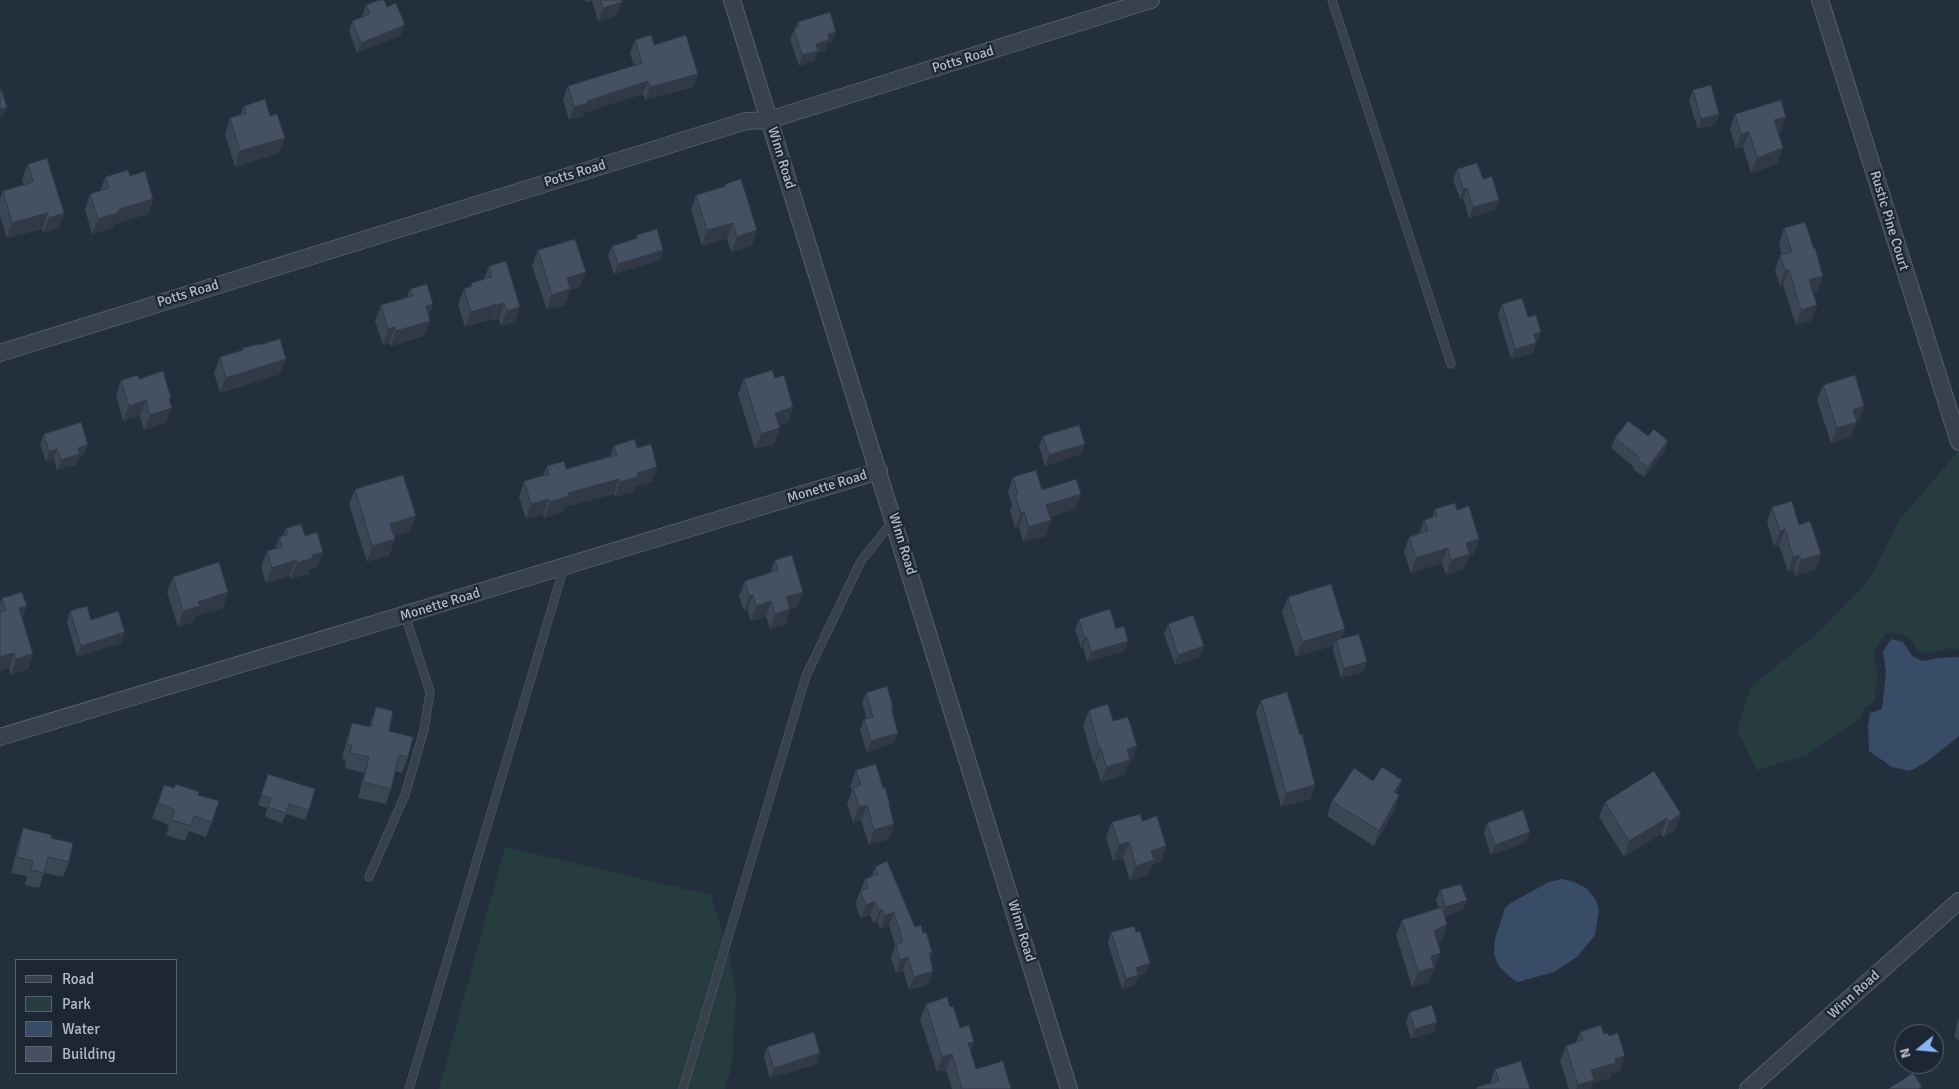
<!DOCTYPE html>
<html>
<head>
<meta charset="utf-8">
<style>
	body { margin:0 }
	#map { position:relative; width:1959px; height:1089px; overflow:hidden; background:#242f3e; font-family:Signika,sans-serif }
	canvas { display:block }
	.legend { position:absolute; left:15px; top:959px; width:162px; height:115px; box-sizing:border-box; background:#1d2633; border:1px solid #59626f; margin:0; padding:6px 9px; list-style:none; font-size:15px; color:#b4bcc9 }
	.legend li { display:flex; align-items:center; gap:10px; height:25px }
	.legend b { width:25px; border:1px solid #59626f }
	.north { position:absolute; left:1894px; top:1024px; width:50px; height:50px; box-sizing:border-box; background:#1d2633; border:1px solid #59626f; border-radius:50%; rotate:253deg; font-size:14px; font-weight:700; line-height:20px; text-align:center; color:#b4bcc9 }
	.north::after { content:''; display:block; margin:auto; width:18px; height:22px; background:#8ab4f8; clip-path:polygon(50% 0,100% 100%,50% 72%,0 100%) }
</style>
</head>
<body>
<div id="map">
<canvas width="1959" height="1089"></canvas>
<ul class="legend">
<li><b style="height:6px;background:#38414e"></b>Road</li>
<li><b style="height:14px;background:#263c3f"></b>Park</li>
<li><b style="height:14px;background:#394c67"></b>Water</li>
<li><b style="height:14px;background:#455162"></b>Building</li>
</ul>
<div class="north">N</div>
</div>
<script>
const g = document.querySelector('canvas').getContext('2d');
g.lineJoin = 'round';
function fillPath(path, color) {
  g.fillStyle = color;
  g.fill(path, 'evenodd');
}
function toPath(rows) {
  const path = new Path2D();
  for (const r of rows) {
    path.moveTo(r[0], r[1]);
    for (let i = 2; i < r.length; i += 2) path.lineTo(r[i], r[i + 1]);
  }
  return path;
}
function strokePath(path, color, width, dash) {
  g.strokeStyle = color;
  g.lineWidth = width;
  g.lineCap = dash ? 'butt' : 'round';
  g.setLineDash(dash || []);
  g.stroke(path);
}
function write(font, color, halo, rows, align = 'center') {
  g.font = font + ' Signika,sans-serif';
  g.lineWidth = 4.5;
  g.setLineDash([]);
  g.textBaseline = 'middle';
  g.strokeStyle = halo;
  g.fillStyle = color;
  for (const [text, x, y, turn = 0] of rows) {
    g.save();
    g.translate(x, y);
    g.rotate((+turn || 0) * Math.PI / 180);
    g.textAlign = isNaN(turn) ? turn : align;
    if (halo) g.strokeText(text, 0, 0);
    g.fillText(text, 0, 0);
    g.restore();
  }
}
const green = toPath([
	[1959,450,1959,650,1952,648,1924,653,1918,650,1908,636,1893,632,1885,634,1874,651,1877,673,1875,699,1871,705,1864,708,1861,718,1807,755,1757,770,1737,731,1751,687,1822,629,1869,580,1898,522],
	[505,847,711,895,730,957,736,997,732,1066,725,1089,439,1089]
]);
const water = toPath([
	[1891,639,1903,642,1912,656,1922,661,1939,658,1959,657,1959,736,1928,761,1910,771,1892,767,1869,751,1868,727,1870,713,1882,709,1886,672,1883,652],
	[1562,879,1574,882,1586,888,1596,900,1599,909,1595,935,1577,957,1554,972,1518,982,1510,977,1498,965,1494,954,1495,939,1505,908,1509,904,1549,882]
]);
const lane = toPath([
	[1332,0,1451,364],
	[369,877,405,795,424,730,430,692,405,615],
	[409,1089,564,567],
	[683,1089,806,676,861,561,893,521]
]);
const street = toPath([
	[732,0,1069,1089],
	[1820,0,1959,442],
	[0,353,746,121,769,120,1151,0],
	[0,737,879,471],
	[1748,1089,1959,901]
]);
const wall = toPath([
	[585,0,622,0,617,15,598,21,592,1,586,2],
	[366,5,401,35,357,53,349,31,352,21,363,17,362,16],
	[798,22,836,32,832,42,828,43,826,50,817,52,814,61,799,66,790,39],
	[635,40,654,45,693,87,645,100,643,94,584,113,583,116,569,120,563,100,568,86,634,66,630,53],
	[1693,90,1716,124,1698,129,1689,101],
	[244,106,279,153,235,167,225,134,230,118,240,115],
	[1735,114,1781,132,1778,133,1777,164,1751,173,1743,147,1736,149,1730,129],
	[28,164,64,213,59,228,43,233,42,229,7,238,0,216,0,198,3,191,24,185,22,179],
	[1457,169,1483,179,1499,200,1495,210,1469,218,1463,198,1460,199,1453,179],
	[130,176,153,199,148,214,114,224,112,228,92,234,85,209,90,194,101,190,105,177],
	[725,184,752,246,731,252,727,238,702,246,691,210,696,195,724,187],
	[1784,228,1818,291,1813,292,1817,305,1811,321,1796,325,1783,285,1780,286,1775,270,1780,255,1782,255,1779,244],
	[637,235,663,250,660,260,614,274,608,256,612,246,635,239],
	[538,250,580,287,570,290,565,305,547,310,532,266],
	[489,266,515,322,501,326,499,319,492,321,492,319,465,327,458,304,464,289,470,287,471,283,484,279],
	[410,289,433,304,429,316,424,336,391,346,389,343,383,345,375,321,381,305,407,297],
	[1502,304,1528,317,1538,342,1536,343,1533,353,1511,359,1498,314],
	[243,348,280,374,220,393,214,373,220,357,242,350],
	[775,378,793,407,788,422,779,425,774,444,755,449,738,394,744,379],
	[139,379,170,402,166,423,144,430,140,416,123,421,116,395,121,380],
	[1823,385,1864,406,1859,422,1856,422,1851,437,1831,443,1817,400],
	[44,434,84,455,79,457,76,465,57,470,54,459,46,462,40,444],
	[1043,436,1085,444,1081,454,1045,466,1039,446],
	[1615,438,1665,451,1644,477,1633,469,1634,467,1611,448],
	[614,446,637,448,652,482,635,487,633,492,615,497,614,494,565,507,563,512,544,518,543,514,526,519,519,497,524,481,543,476,547,466,566,469,610,456],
	[1013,477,1042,490,1081,494,1075,509,1050,517,1051,520,1046,536,1023,542,1019,527,1015,528,1010,510,1012,505,1008,492],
	[355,489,410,531,394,536,395,539,389,555,367,562,349,504],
	[1772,507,1799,525,1821,554,1815,570,1795,576,1794,570,1788,572,1779,545,1774,546,1767,522],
	[1435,509,1457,510,1479,539,1474,554,1469,556,1464,569,1446,575,1442,563,1411,573,1404,552,1409,537,1419,533,1424,520,1432,518],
	[286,528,305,536,323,552,317,567,309,570,308,574,291,579,290,576,266,583,261,567,267,551,275,549,279,537,283,536],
	[775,560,797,607,790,609,785,625,770,629,766,617,751,621,747,610,744,611,739,596,745,581,770,573],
	[173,577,228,592,223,608,196,616,194,622,178,627,167,592],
	[1288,597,1345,629,1341,639,1363,672,1341,678,1333,650,1334,645,1296,657,1282,612],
	[2,598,22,618,33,654,28,669,11,675,9,668,0,671,0,604],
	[70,611,125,632,121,643,77,657,67,622],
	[1079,619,1116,629,1128,641,1124,651,1087,662,1083,647,1081,648,1075,629],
	[1168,624,1200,657,1175,665,1164,634],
	[866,693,893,707,892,709,894,743,867,752,860,730,864,719,867,719,862,703],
	[1261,700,1311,799,1281,807,1256,713],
	[376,707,389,731,408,757,402,773,395,771,391,789,386,804,358,798,364,773,345,768,346,760,342,759,347,738,352,723,369,727],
	[1089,710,1113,721,1137,746,1131,761,1129,762,1124,775,1101,782,1095,763,1094,764,1083,725],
	[856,770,894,824,889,839,869,845,861,820,853,823,847,803,852,791,850,786],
	[268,774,309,810,305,820,286,814,282,823,265,817,267,808,258,805],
	[1402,780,1397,794,1399,795,1394,811,1374,846,1327,816,1332,801,1373,781],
	[164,785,198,795,212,822,206,837,189,831,185,841,166,835,169,825,152,818],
	[1605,802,1681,814,1675,830,1664,837,1661,834,1624,857,1599,817],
	[1142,821,1166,846,1161,862,1153,864,1148,875,1130,881,1123,858,1113,861,1106,837,1112,822],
	[1487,823,1526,842,1491,855,1484,833],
	[23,828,51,838,69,862,63,877,44,873,39,888,25,885,27,876,11,873,18,844],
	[875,867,915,927,923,933,932,952,930,958,929,984,909,990,903,970,896,973,891,958,895,945,889,925,880,929,878,922,874,924,870,915,861,918,855,904,865,879,871,877],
	[1440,890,1467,900,1463,910,1445,916,1447,924,1442,940,1437,942,1435,968,1434,968,1429,982,1412,987,1396,935,1402,920,1439,908,1436,900],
	[1111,932,1146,974,1138,976,1135,985,1122,989,1108,943],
	[926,1004,950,1007,960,1028,974,1042,970,1051,976,1069,1011,1089,952,1089,946,1070,937,1072,920,1019],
	[1409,1012,1437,1022,1434,1032,1411,1039,1406,1022],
	[1959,1018,1959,1041,1954,1036,1957,1027,1956,1026],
	[1580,1032,1620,1071,1612,1073,1610,1078,1593,1083,1591,1089,1569,1089,1560,1061,1566,1046,1576,1042],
	[767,1047,817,1064,770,1078,764,1057],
	[1495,1069,1530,1089,1476,1089,1477,1087,1490,1084]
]);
const shadedWall = toPath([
	[622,2,617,15,598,21,603,8],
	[405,25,401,35,357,53,361,43],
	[836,32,832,42,828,43,826,50,817,52,814,61,799,66,802,55,828,34],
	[698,74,693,87,645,100,650,87],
	[648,81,643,94,584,113,583,116,569,120,574,107,587,101],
	[7,107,3,117,0,118,0,109],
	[1719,114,1716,124,1698,129,1701,119],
	[1786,117,1781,132,1769,136,1774,120],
	[1749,132,1743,147,1736,149,1741,134],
	[285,138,279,153,235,167,240,151],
	[1783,148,1777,164,1751,173,1757,158],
	[1467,188,1463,198,1460,199,1463,189],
	[153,199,148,214,114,224,112,228,92,234,98,219,120,209],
	[1499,200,1495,210,1469,218,1473,207],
	[47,213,42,229,7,238,12,223],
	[64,213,59,228,43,233,49,218],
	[733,223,727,238,702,246,707,230],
	[757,230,752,246,731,252,737,237],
	[663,250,660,260,614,274,618,264],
	[1789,270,1783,285,1780,286,1785,271],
	[586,272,580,287,570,290,565,305,547,310,552,295,567,278],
	[1823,276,1818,291,1804,295,1809,280],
	[504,303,499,319,492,321,498,305],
	[433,304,428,319,426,306],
	[497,304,492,319,465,327,471,312],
	[1817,305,1811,321,1796,325,1801,310],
	[520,307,515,322,501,326,507,311],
	[430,321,424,336,391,346,396,331],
	[395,327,389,343,383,345,388,329],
	[1541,332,1533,353,1511,359,1515,349,1534,334],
	[286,359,280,374,220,393,226,378],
	[171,398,167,409,172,408,166,423,144,430,150,415,169,399],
	[146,400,140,416,123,421,129,406],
	[1864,406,1859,422,1856,422,1851,437,1831,443,1837,428,1853,410],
	[793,407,788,422,769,428,775,413],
	[780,428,774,444,755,449,761,434],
	[1668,441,1665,451,1644,477,1648,467],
	[1085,444,1081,454,1045,466,1049,455],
	[88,445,84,455,79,457,76,465,57,470,61,460,78,448],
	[57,449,54,459,46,462,49,452],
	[657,467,652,482,635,487,633,492,615,497,620,482,637,473],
	[619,479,614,494,565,507,563,512,544,518,550,502,568,493],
	[1081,494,1075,509,1041,520,1046,505],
	[549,499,543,514,526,519,531,504],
	[1024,512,1019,527,1015,528,1021,513],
	[416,516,410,531,384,539,390,524],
	[1051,520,1046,536,1023,542,1029,527],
	[1785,529,1779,545,1774,546,1780,531],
	[395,539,389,555,367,562,372,546],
	[1479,539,1474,554,1469,556,1464,569,1446,575,1451,560,1466,543],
	[1448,548,1442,563,1411,573,1416,558],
	[323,552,317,567,309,570,308,574,291,579,297,563,312,555],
	[1821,554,1815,570,1795,576,1801,560],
	[1799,555,1794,570,1788,572,1793,557],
	[296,560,290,576,266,583,272,568],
	[228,592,223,608,196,616,194,622,178,627,183,611,198,602],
	[803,592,797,607,781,612,786,597],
	[753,595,747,610,744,611,749,596],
	[771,601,766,617,751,621,756,606],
	[27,606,21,621,19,608],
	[790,609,785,625,770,629,775,614],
	[1345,629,1339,644,1336,640,1334,645,1296,657,1302,642],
	[125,632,121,643,77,657,81,646],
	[1087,637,1083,647,1081,648,1084,638],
	[1128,641,1124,651,1087,662,1091,652],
	[1204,646,1200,657,1175,665,1178,655],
	[14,653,9,668,0,671,0,657],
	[33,654,28,669,11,675,16,659],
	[1367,662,1363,672,1341,678,1344,668],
	[898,733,894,743,867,752,871,741],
	[1137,746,1131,761,1129,762,1124,775,1101,782,1106,767,1127,749],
	[1101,748,1095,763,1094,764,1099,749],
	[1402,780,1396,795,1394,792],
	[1315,785,1311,799,1281,807,1286,793],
	[1399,795,1394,811,1374,846,1379,831],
	[867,805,861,820,853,823,859,807],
	[1681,814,1675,830,1664,837,1669,822],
	[1667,818,1661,834,1624,857,1629,841],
	[894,824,889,839,869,845,874,830],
	[1530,832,1526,842,1491,855,1495,845],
	[1129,842,1123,858,1113,861,1119,845],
	[1166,846,1161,862,1153,864,1148,875,1130,881,1136,866,1151,851],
	[1467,900,1463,910,1442,917,1446,907],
	[875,902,870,915,861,918,866,905],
	[882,909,878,922,874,924,879,911],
	[894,912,889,925,880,929,885,916],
	[1447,924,1442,940,1428,946,1434,931],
	[1441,953,1429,982,1412,987,1418,972,1431,956],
	[908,957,903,970,896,973,900,960],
	[1150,963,1146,974,1138,976,1135,985,1122,989,1126,979,1136,968],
	[933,971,929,984,909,990,914,977],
	[1437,1022,1434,1032,1411,1039,1415,1029],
	[974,1042,968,1057,968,1043],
	[820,1053,817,1064,770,1078,774,1068],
	[952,1054,946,1070,937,1072,942,1057],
	[1625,1056,1620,1071,1612,1073,1610,1078,1593,1083,1591,1089,1576,1089,1578,1085,1591,1070,1615,1059]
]);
const building = toPath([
	[379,0,384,0,387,7,396,3,405,25,361,43,352,21,370,14,366,5,379,0],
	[600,0,622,0,622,2,603,8,600,0],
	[830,12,836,32,828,34,829,40,816,44,818,51,802,55,794,29,799,27,798,22,830,12],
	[651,35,654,45,686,35,698,74,650,87,648,81,587,101,588,103,574,107,568,86,642,63,635,40,651,35],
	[1711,85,1719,114,1701,119,1693,90,1711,85],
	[1,89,7,107,0,109,0,90,1,89],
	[265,99,270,116,277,114,285,138,240,151,230,118,246,113,244,106,265,99],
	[1781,100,1786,117,1774,120,1783,148,1757,158,1749,132,1741,134,1735,114,1781,100],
	[47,158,64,213,49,218,47,213,12,223,3,191,33,182,28,164,47,158],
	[1477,163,1483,179,1492,176,1499,200,1473,207,1467,188,1463,189,1457,169,1477,163],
	[128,170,130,176,145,171,153,199,120,209,117,213,98,219,90,194,109,188,105,177,128,170],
	[741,179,757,230,737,237,733,223,707,230,696,195,726,186,725,184,741,179],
	[1805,222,1814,249,1815,248,1823,276,1809,280,1817,305,1801,310,1789,270,1785,271,1780,255,1792,252,1784,228,1805,222],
	[657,229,663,250,618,264,612,246,638,238,637,235,657,229],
	[575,239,586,272,567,278,570,289,552,295,538,250,575,239],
	[506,261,520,307,507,311,504,303,498,305,497,304,471,312,464,289,472,286,471,283,492,277,489,266,506,261],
	[427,284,433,304,426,306,430,321,396,331,395,327,388,329,381,305,413,296,410,289,427,284],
	[1522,298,1528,317,1536,315,1541,332,1534,334,1536,343,1515,349,1502,304,1522,298],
	[280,339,286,359,226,378,220,357,243,350,243,348,259,344,259,345,280,339],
	[772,370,775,378,784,375,793,407,775,413,780,428,761,434,744,379,772,370],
	[163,371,171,398,169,399,172,408,150,415,146,400,129,406,121,380,138,375,139,379,163,371],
	[1855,375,1864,406,1853,410,1857,422,1837,428,1823,385,1855,375],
	[1628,421,1648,436,1654,429,1668,441,1648,467,1637,459,1639,457,1615,438,1628,421],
	[81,422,88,445,78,448,80,454,61,460,57,449,49,452,44,434,81,422],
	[1079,425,1085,444,1049,455,1043,436,1079,425],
	[635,439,637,448,651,444,657,467,637,473,638,477,620,482,619,479,568,493,569,496,550,502,549,499,531,504,524,481,549,474,547,466,564,461,566,469,617,455,614,446,635,439],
	[1036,470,1042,490,1076,479,1081,494,1046,505,1051,520,1029,527,1024,512,1021,513,1015,495,1018,494,1013,477,1036,470],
	[403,475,416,516,390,524,395,539,372,546,355,489,403,475],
	[1792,501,1799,525,1810,521,1821,554,1801,560,1799,555,1793,557,1785,529,1780,531,1772,507,1792,501],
	[1455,503,1457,510,1469,506,1479,539,1466,543,1470,554,1451,560,1448,548,1416,558,1409,537,1428,531,1424,520,1437,516,1435,509,1455,503],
	[301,524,305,536,317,532,323,552,312,555,313,558,297,563,296,560,272,568,267,551,282,547,279,537,288,534,286,528,301,524],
	[792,555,803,592,786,597,790,609,775,614,771,601,756,606,753,595,749,596,745,581,778,570,775,560,792,555],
	[219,562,228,592,198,602,200,606,183,611,173,577,219,562],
	[1331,584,1345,629,1302,642,1288,597,1331,584],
	[22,592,27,606,19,608,33,654,16,659,14,653,0,657,0,612,6,610,2,598,22,592],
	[87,606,91,620,118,611,125,632,81,646,70,611,87,606],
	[1110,609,1116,629,1124,626,1128,641,1091,652,1087,637,1084,638,1079,619,1110,609],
	[1193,615,1204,646,1178,655,1168,624,1193,615],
	[1359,634,1367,662,1344,668,1336,640,1359,634],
	[887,686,893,707,891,707,898,733,871,741,864,719,873,717,866,693,887,686],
	[1287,692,1300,735,1302,734,1315,785,1286,793,1261,700,1287,692],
	[1108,704,1113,721,1128,717,1137,746,1127,749,1130,760,1106,767,1101,748,1099,749,1089,710,1108,704],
	[376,707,393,711,389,731,413,737,408,757,399,755,391,789,363,782,369,757,350,753,352,745,347,744,352,723,371,727,376,707],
	[876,764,883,788,885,787,890,805,889,805,894,824,874,830,867,805,859,807,853,788,861,785,856,770,876,764],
	[1382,767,1402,780,1394,792,1399,795,1379,831,1332,801,1354,768,1373,781,1382,767],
	[1654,771,1681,814,1669,822,1667,818,1629,841,1605,802,1654,771],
	[268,774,315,789,309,810,289,804,286,813,268,807,271,798,261,795,268,774],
	[176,784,199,792,198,795,219,801,212,822,194,816,191,826,172,820,175,810,158,803,164,785,174,788,176,784],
	[1523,810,1530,832,1495,845,1487,823,1523,810],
	[1140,814,1142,821,1157,816,1166,846,1151,851,1154,860,1136,866,1129,842,1119,845,1112,822,1140,814],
	[23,828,52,835,51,838,73,843,69,862,48,857,44,873,31,870,33,861,17,857,23,828],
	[887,861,915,927,921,925,923,933,926,932,932,952,929,953,933,971,914,977,908,957,900,960,896,945,903,942,894,912,885,916,882,909,879,911,875,902,866,905,860,891,868,888,865,879,878,874,875,867,887,861],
	[1461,884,1467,900,1446,907,1440,890,1461,884],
	[1442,907,1447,924,1434,931,1441,953,1431,956,1434,967,1418,972,1402,920,1442,907],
	[1134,926,1136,932,1140,931,1150,963,1136,968,1138,975,1126,979,1111,932,1134,926],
	[947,997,950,1007,953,1006,960,1028,969,1025,974,1042,968,1043,976,1069,1003,1061,1011,1089,962,1089,952,1054,942,1057,926,1004,947,997],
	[1432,1005,1437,1022,1415,1029,1409,1012,1432,1005],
	[1601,1025,1604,1034,1608,1033,1609,1036,1618,1033,1625,1056,1615,1059,1616,1063,1591,1070,1594,1080,1578,1085,1566,1046,1583,1040,1580,1032,1601,1025],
	[814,1032,820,1053,774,1068,767,1047,814,1032],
	[1521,1061,1530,1089,1477,1089,1477,1087,1499,1081,1495,1069,1521,1061],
	[1913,1073,1922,1087,1919,1089,1888,1089,1913,1073]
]);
const streetNames = [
	["Potts Road",963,60,-17],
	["Winn Road",781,158,73],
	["Potts Road",575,174,-17],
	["Rustic Pine Court",1889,221,73],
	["Potts Road",188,294,-17],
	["Monette Road",827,487,-17],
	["Winn Road",902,544,73],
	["Monette Road",440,605,-17],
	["Winn Road",1021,931,73],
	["Winn Road",1854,995,-42]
];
fillPath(green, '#263c3f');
fillPath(water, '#394c67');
strokePath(lane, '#565f6c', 9);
strokePath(street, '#565f6c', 18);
strokePath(lane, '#38414e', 8);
strokePath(street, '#38414e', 16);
fillPath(wall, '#3b4654');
fillPath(shadedWall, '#303945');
fillPath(building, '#455162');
strokePath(building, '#303945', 1);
write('14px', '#b4bcc9', '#1d2633', streetNames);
</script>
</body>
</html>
